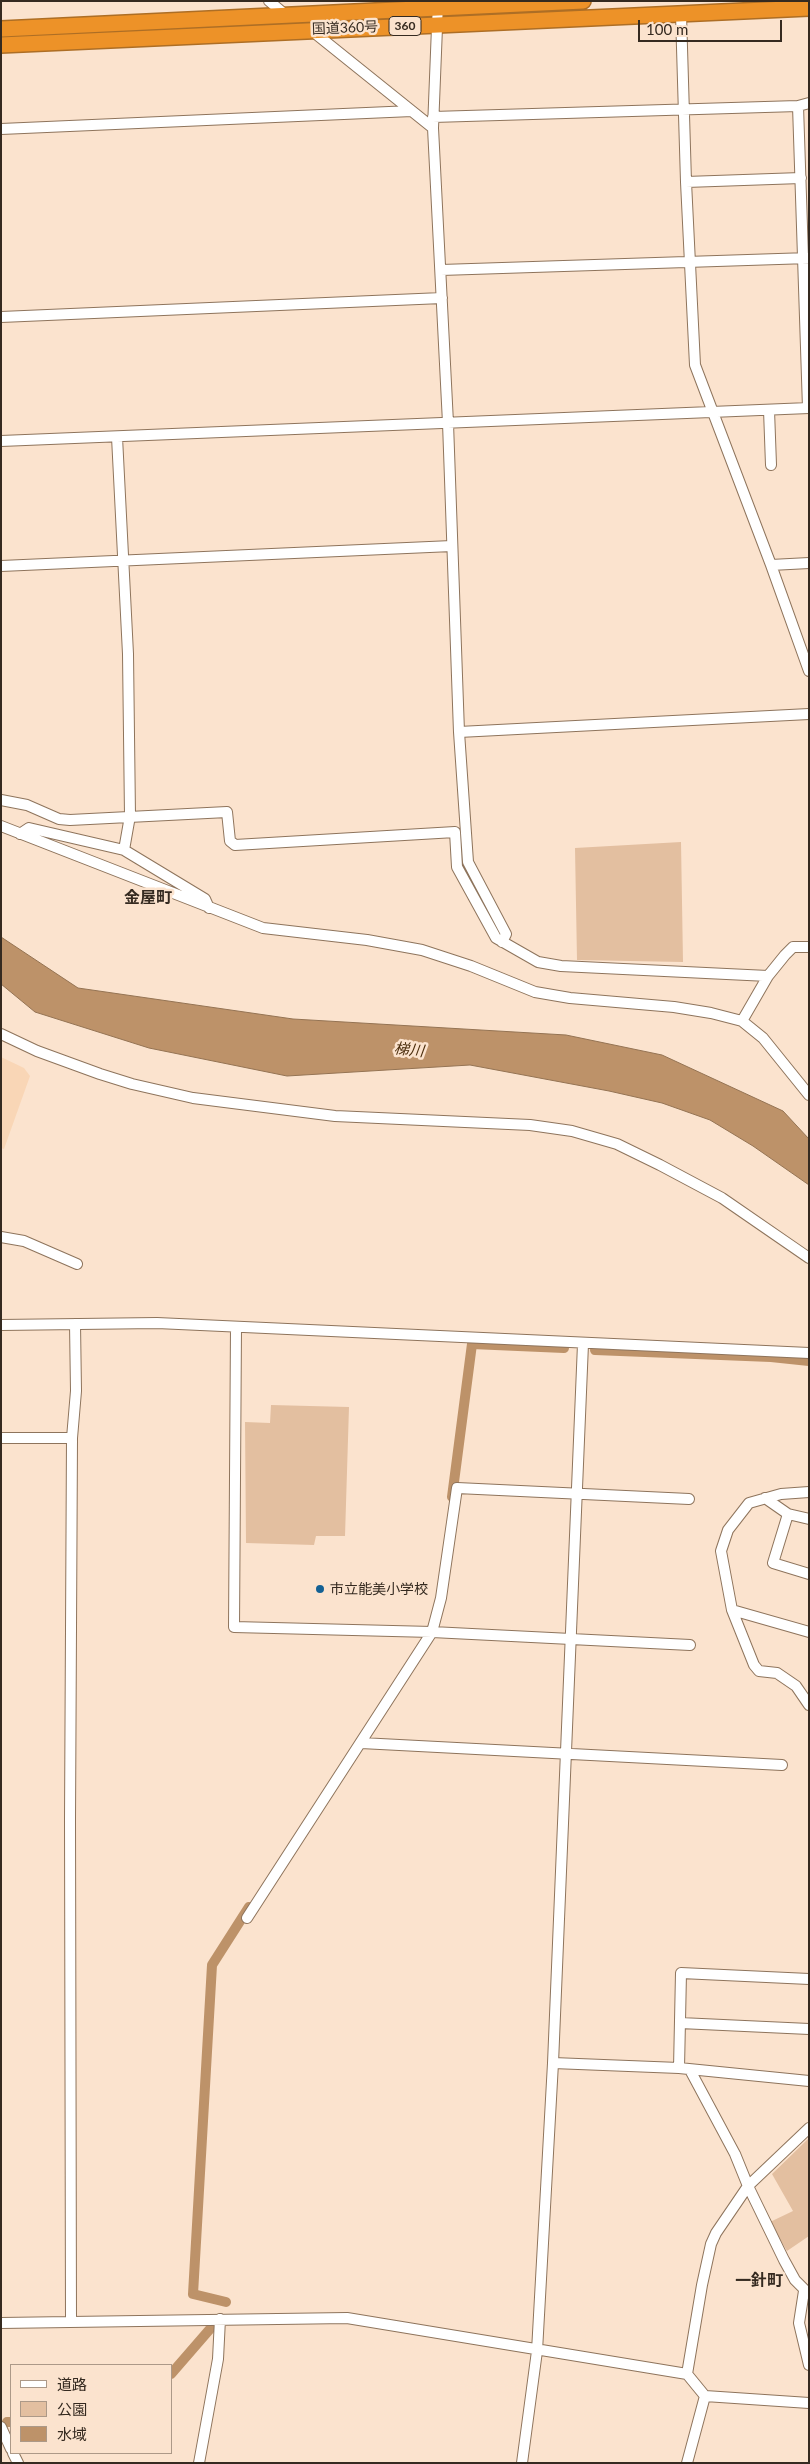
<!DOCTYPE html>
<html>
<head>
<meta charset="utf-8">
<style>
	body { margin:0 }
	#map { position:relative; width:810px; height:2464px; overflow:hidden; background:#fbe3ce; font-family:Lato,"Noto Sans JP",sans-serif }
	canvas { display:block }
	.frame { position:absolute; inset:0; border:2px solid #352a20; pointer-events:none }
	.legend { position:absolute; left:10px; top:2364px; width:162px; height:90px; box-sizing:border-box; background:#fbe3ce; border:1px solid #ac9988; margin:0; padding:6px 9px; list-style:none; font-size:15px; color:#352a20 }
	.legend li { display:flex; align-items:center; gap:10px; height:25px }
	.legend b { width:25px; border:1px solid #ac9988 }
	.scale { position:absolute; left:638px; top:20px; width:144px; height:22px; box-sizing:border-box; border:2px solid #352a20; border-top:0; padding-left:6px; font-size:15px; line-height:18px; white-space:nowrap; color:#352a20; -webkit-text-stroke:4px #fbe3ce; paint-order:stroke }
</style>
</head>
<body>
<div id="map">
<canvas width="810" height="2464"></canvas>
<div class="frame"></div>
<ul class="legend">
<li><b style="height:6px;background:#fff"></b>道路</li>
<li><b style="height:14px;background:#e3bfa0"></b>公園</li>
<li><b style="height:14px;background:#bd9269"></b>水域</li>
</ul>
<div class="scale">100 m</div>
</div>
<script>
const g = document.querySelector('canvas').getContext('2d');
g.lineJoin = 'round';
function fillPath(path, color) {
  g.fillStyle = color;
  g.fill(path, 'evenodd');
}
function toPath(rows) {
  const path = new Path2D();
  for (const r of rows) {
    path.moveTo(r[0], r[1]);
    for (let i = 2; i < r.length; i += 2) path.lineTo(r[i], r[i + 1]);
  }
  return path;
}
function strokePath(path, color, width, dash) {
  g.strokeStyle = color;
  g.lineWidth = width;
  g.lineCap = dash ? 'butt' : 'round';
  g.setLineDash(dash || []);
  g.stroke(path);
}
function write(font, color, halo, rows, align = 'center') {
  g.font = font + ' Lato,"Noto Sans JP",sans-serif';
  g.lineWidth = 5;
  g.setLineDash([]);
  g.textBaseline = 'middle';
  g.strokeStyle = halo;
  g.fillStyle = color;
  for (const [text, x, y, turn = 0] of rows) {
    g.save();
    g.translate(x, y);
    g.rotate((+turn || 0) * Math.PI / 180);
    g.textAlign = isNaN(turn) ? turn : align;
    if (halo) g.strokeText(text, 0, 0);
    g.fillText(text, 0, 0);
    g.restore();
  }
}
const built = toPath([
	[1,1057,24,1068,30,1076,4,1149,1,1148]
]);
const green = toPath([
	[681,842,683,962,577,960,575,848],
	[271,1405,349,1407,345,1536,316,1536,314,1545,246,1543,245,1422,270,1423],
	[809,2138,809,2236,787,2251,770,2222,793,2211,772,2174]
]);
const water = toPath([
	[1,937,78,988,293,1019,566,1035,662,1055,783,1111,809,1139,809,1185,753,1146,710,1120,662,1103,609,1091,470,1065,287,1076,149,1048,35,1012,1,984,1,937]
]);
const canal = toPath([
	[595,1350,771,1357,809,1361],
	[452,1497,472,1344,564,1348],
	[226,2302,193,2294,212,1965,249,1907],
	[171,2374,210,2329],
	[7,2422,11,2422]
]);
const minor = toPath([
	[269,1,287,16],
	[438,2,433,128,448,423,459,732,468,862,506,934,502,942],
	[681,14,686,182,695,365,771,565,809,671],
	[311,30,433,128],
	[798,106,808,408],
	[433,117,798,106,809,103],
	[1,129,412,111],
	[686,182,801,178],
	[441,270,809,258],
	[1,317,442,298],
	[769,410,771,465],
	[117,437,128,654,130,816,124,850,205,899,209,908],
	[1,441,809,408],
	[771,565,809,563],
	[1,566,452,546],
	[459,732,809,714],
	[1,800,27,805,59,819,70,820,227,812,230,841,235,845,455,832,457,867,496,938,538,962,561,966,768,976],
	[1,826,263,928,367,940,422,950,471,966,535,992,570,998,674,1007,711,1013,742,1021,763,1038,809,1095],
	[20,834,29,828,124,850],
	[742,1021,768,976,785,955,793,947,809,947],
	[1,1034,37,1051,100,1074,132,1084,193,1098,335,1116,530,1125,572,1131,617,1144,660,1165,722,1198,809,1258],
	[1,1237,24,1241,77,1264],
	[1,1325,157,1323,809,1353],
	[236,1327,234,1627,432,1632,690,1645],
	[1,1438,72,1438],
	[809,1492,781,1494,749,1503,728,1530,721,1551,732,1610,754,1665,759,1671,777,1673,796,1686,809,1705],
	[765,1498,788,1514,809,1519],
	[788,1514,773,1563,809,1574],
	[732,1610,809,1632],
	[361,1743,782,1765],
	[247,1918,432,1632,441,1598,457,1488,689,1499],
	[680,2023,809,2029],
	[553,2063,583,1344],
	[679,2068,681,1973,809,1979],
	[690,2070,735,2154,748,2186,784,2260,795,2280,809,2294],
	[804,2291,799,2323,809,2365],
	[71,2321,70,1819,72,1438,76,1391,75,1324],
	[1,2323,347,2318,687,2374,705,2396,809,2403],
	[687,2374,702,2285,711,2244,716,2233,748,2186,809,2128],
	[1,2427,11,2449],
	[13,2453,18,2463],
	[199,2463,218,2359,220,2319],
	[522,2463,537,2351,553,2063,679,2068,809,2081],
	[687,2463,705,2396]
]);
const highway = toPath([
	[1,29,583,1],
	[1,45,809,8]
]);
const markers = [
	[320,1589,5,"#136194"]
];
const shields = [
	[405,26,32]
];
const shieldNames = [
	["360",405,26]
];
const streetNames = [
	["国道360号",345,28,-2]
];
const poiNames = [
	["市立能美小学校",330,1589]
];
const waterNames = [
	["梯川",409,1050,6]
];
const quarterNames = [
	["金屋町",148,898],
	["一針町",759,2281]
];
fillPath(built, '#f9d6b6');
fillPath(green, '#e3bfa0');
fillPath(water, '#bd9269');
strokePath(water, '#947353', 1);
strokePath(canal, '#bd9269', 10);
strokePath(minor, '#8e745c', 12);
strokePath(highway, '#ad6e25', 18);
strokePath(minor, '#fff', 10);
strokePath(highway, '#ed9228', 15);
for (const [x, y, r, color] of markers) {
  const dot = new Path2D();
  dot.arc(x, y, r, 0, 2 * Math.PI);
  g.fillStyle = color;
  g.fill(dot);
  strokePath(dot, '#fbe3ce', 2);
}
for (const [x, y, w] of shields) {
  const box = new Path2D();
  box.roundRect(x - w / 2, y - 9.5, w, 19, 4);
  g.fillStyle = '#fbe3ce';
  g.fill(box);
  strokePath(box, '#352a20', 1);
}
write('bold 12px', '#352a20', null, shieldNames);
write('14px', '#352a20', '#fbe3ce', streetNames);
write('14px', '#352a20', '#fbe3ce', poiNames, 'left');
write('italic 15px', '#4c2e0d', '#fbe3ce', waterNames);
write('bold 16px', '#352a20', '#fbe3ce', quarterNames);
</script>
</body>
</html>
